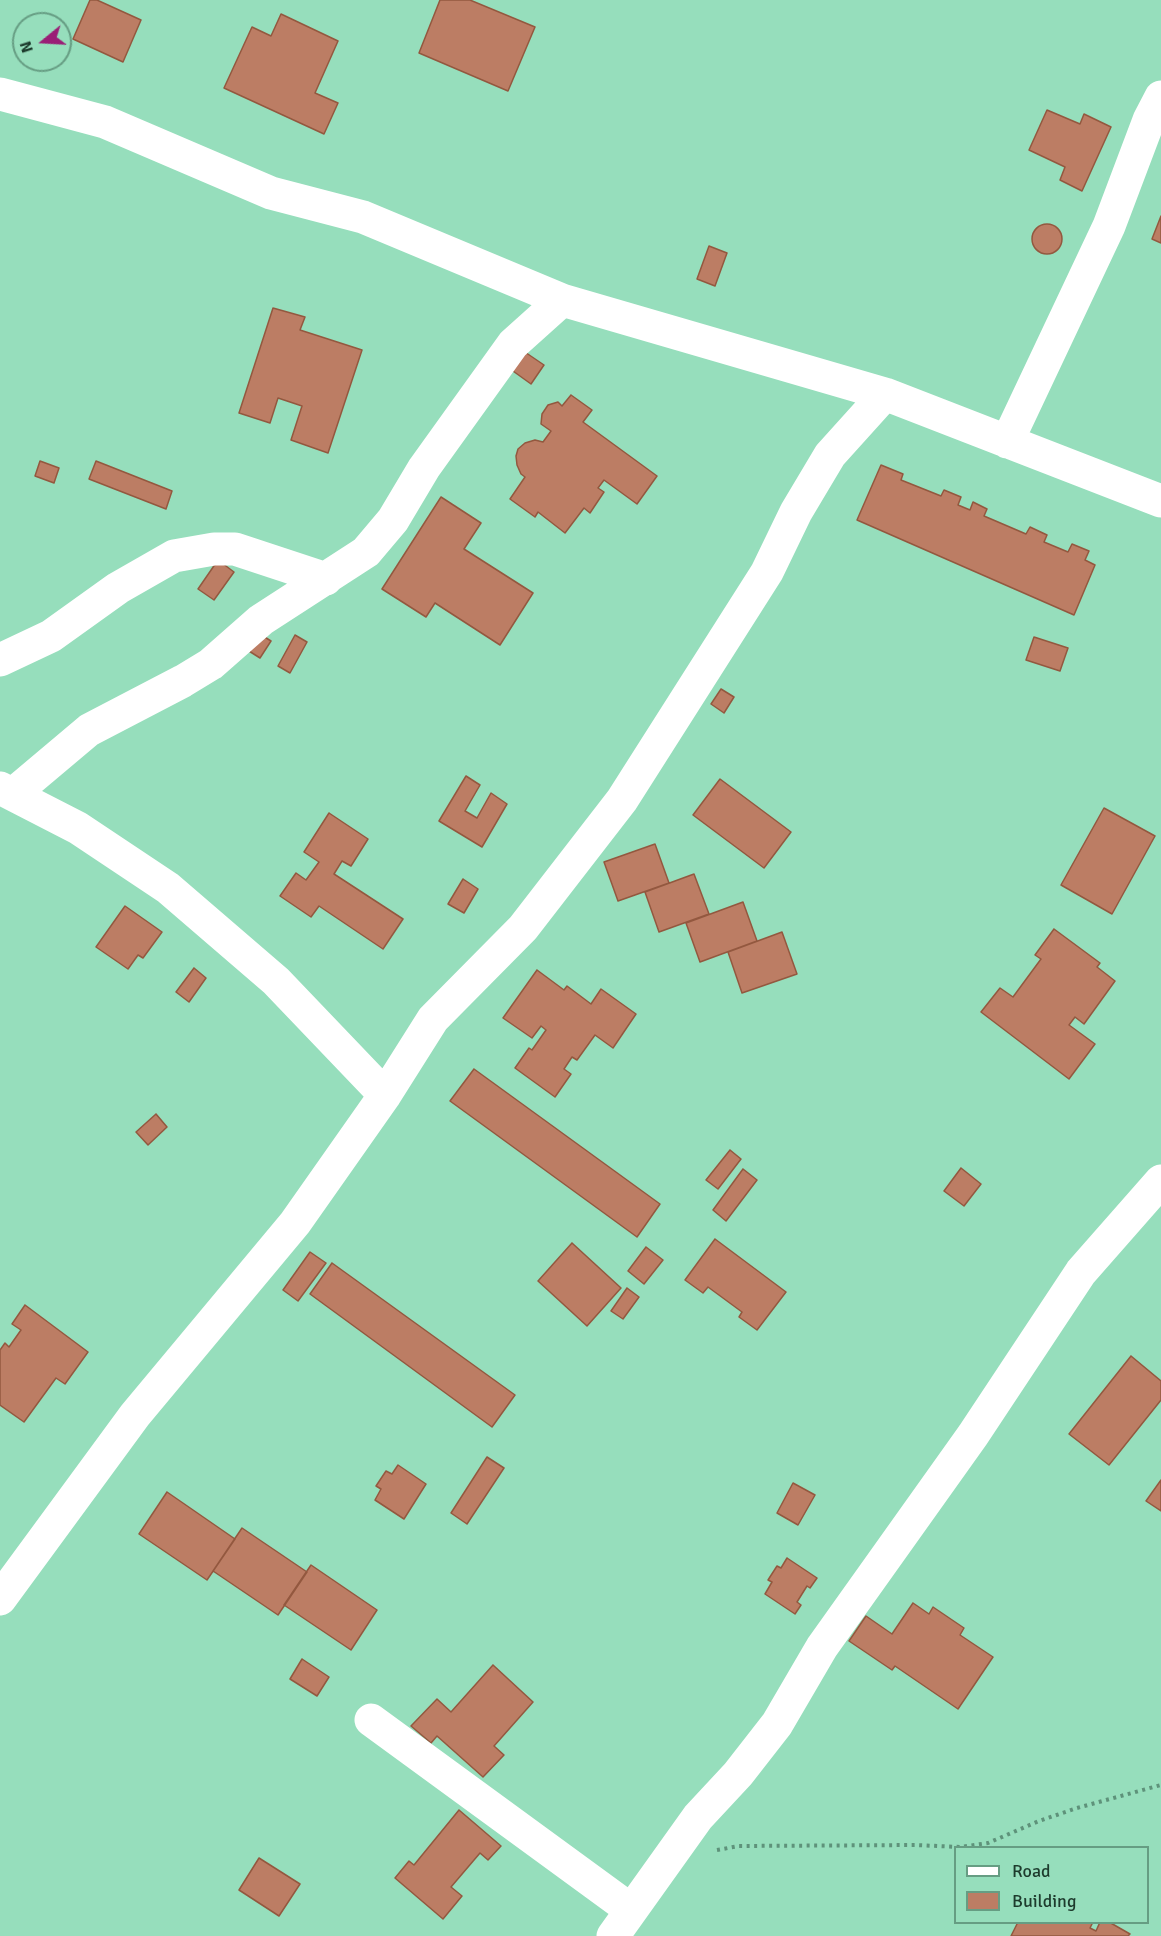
<!DOCTYPE html>
<html>
<head>
<meta charset="utf-8">
<style>
	body { margin:0 }
	#map { position:relative; width:1161px; height:1936px; overflow:hidden; background:#96debc; font-family:Signika,sans-serif }
	canvas { display:block }
	.legend { position:absolute; left:954px; top:1846px; width:195px; height:78px; box-sizing:border-box; background:#96debc; border:2px solid #669d83; margin:0; padding:8px 10px; list-style:none; font-size:18px; color:#1d3b2d }
	.legend li { display:flex; align-items:center; gap:12px; height:30px }
	.legend b { width:30px; border:2px solid #669d83 }
	.north { position:absolute; left:12px; top:12px; width:60px; height:60px; box-sizing:border-box; background:#96debc; border:2px solid #669d83; border-radius:50%; rotate:252deg; font-size:16px; font-weight:700; line-height:24px; text-align:center; color:#1d3b2d }
	.north::after { content:''; display:block; margin:auto; width:21px; height:27px; background:#9a1e76; clip-path:polygon(50% 0,100% 100%,50% 72%,0 100%) }
</style>
</head>
<body>
<div id="map">
<canvas width="1161" height="1936"></canvas>
<ul class="legend">
<li><b style="height:8px;background:#fff"></b>Road</li>
<li><b style="height:16px;background:#bc7d64"></b>Building</li>
</ul>
<div class="north">N</div>
</div>
<script>
const g = document.querySelector('canvas').getContext('2d');
g.lineJoin = 'round';
function fillPath(path, color) {
  g.fillStyle = color;
  g.fill(path, 'evenodd');
}
function toPath(rows) {
  const path = new Path2D();
  for (const r of rows) {
    if (r.length === 3) {
      path.moveTo(r[0] + r[2], r[1]);
      path.arc(r[0], r[1], r[2], 0, 2 * Math.PI);
      continue;
    }
    path.moveTo(r[0], r[1]);
    for (let i = 2; i < r.length; i += 2) path.lineTo(r[i], r[i + 1]);
  }
  return path;
}
function strokePath(path, color, width, dash) {
  g.strokeStyle = color;
  g.lineWidth = width;
  g.lineCap = dash ? 'butt' : 'round';
  g.setLineDash(dash || []);
  g.stroke(path);
}
const building = toPath([
	[90,0,97,0,141,20,123,62,73,39,90,0],
	[440,0,470,0,535,27,508,91,419,53,440,0],
	[281,14,338,41,315,93,338,103,324,134,224,88,252,27,271,36,281,14],
	[1047,110,1080,124,1084,114,1111,127,1082,191,1060,180,1065,167,1029,150,1047,110],
	[1161,216,1161,243,1152,239,1161,216],
	[1047,239,15],
	[709,246,727,253,715,286,697,279,709,246],
	[273,308,305,317,300,330,362,350,328,453,291,440,302,406,278,398,270,423,239,413,273,308],
	[519,348,544,365,531,384,506,366,519,348],
	[571,395,592,410,583,422,657,476,637,504,604,480,598,488,604,492,590,513,584,508,565,533,538,512,535,517,510,499,525,477,521,474,517,465,516,456,518,449,525,443,535,440,543,442,551,431,541,424,542,414,548,405,558,402,562,406,571,395],
	[40,461,59,468,54,483,35,476,40,461],
	[96,461,172,491,166,509,89,479,96,461],
	[881,465,903,474,901,480,941,496,944,490,961,497,958,505,970,510,973,502,987,509,984,516,1026,534,1030,527,1047,535,1044,542,1068,552,1072,544,1089,551,1085,560,1095,565,1074,615,857,520,881,465],
	[441,497,481,523,464,549,533,593,500,645,435,603,426,617,382,589,441,497],
	[218,560,234,572,214,600,198,589,218,560],
	[252,629,271,641,260,658,241,646,252,629],
	[295,635,307,642,290,673,278,666,295,635],
	[1034,637,1068,648,1060,671,1026,660,1034,637],
	[721,689,734,697,724,713,711,704,721,689],
	[466,776,480,785,465,811,477,818,491,793,507,804,482,847,439,821,466,776],
	[720,779,791,832,764,868,693,815,720,779],
	[1104,808,1155,836,1112,914,1061,885,1104,808],
	[329,813,368,839,351,866,342,861,334,874,403,919,383,949,319,906,311,917,280,896,296,873,306,880,319,862,304,852,329,813],
	[655,844,669,883,618,901,604,862,655,844],
	[694,874,709,914,659,932,645,892,694,874],
	[463,879,478,889,464,913,448,904,463,879],
	[743,902,757,941,700,962,686,923,743,902],
	[125,906,162,932,143,958,138,955,128,969,96,947,125,906],
	[1054,929,1100,963,1097,967,1115,981,1084,1024,1075,1017,1069,1025,1095,1044,1069,1079,981,1012,1000,988,1013,997,1041,959,1035,955,1054,929],
	[782,932,797,974,742,993,728,952,782,932],
	[194,968,206,978,189,1002,176,992,194,968],
	[537,970,564,990,567,986,591,1004,601,989,636,1014,613,1048,595,1035,577,1060,572,1057,564,1069,571,1074,555,1097,515,1068,529,1048,532,1050,546,1030,541,1026,532,1038,503,1018,537,970],
	[474,1069,660,1204,637,1237,450,1101,474,1069],
	[156,1114,167,1127,148,1145,136,1132,156,1114],
	[730,1150,741,1159,718,1189,706,1180,730,1150],
	[961,1168,981,1184,964,1206,944,1191,961,1168],
	[743,1169,757,1180,726,1221,713,1210,743,1169],
	[715,1239,786,1292,757,1330,739,1317,742,1312,708,1287,703,1293,685,1280,715,1239],
	[572,1243,621,1288,587,1326,538,1281,572,1243],
	[646,1247,663,1260,644,1284,628,1271,646,1247],
	[310,1252,326,1263,298,1301,283,1290,310,1252],
	[332,1263,515,1395,492,1427,310,1294,332,1263],
	[627,1288,639,1297,623,1319,611,1311,627,1288],
	[25,1305,88,1352,65,1384,56,1378,24,1422,0,1405,0,1350,5,1343,9,1347,21,1330,12,1324,25,1305],
	[1131,1356,1161,1381,1161,1400,1109,1465,1069,1434,1131,1356],
	[487,1457,504,1468,467,1524,451,1513,487,1457],
	[398,1465,426,1484,404,1519,375,1500,381,1489,376,1486,386,1471,392,1474,398,1465],
	[1161,1480,1161,1511,1146,1501,1161,1480],
	[793,1483,815,1495,798,1525,777,1513,793,1483],
	[167,1492,235,1539,207,1580,139,1534,167,1492],
	[242,1528,307,1572,278,1615,213,1571,242,1528],
	[787,1558,817,1578,810,1588,807,1586,797,1602,801,1605,795,1614,765,1594,772,1582,768,1580,777,1566,781,1568,787,1558],
	[311,1565,377,1610,351,1650,284,1605,311,1565],
	[913,1603,929,1614,933,1607,964,1628,960,1635,993,1657,958,1709,895,1666,892,1670,849,1641,866,1616,892,1634,913,1603],
	[302,1659,329,1677,317,1696,290,1679,302,1659],
	[493,1665,533,1702,494,1746,504,1755,483,1777,437,1736,431,1743,411,1726,437,1699,451,1712,493,1665],
	[459,1810,501,1846,488,1860,480,1853,451,1887,462,1896,443,1919,395,1878,409,1861,414,1865,459,1810],
	[259,1858,300,1884,279,1916,239,1890,259,1858],
	[1018,1922,1093,1922,1090,1928,1096,1931,1100,1922,1109,1922,1130,1934,1128,1936,1011,1936,1018,1922]
]);
const path = toPath([
	[717,1850,739,1846,915,1845,960,1847,988,1843,1039,1821,1077,1808,1161,1785]
]);
const minor = toPath([
	[0,94,105,122,271,193,363,217,562,300,885,394,1161,501],
	[1007,442,1109,226,1149,120,1161,97],
	[0,660,51,636,118,588,174,556,214,549,235,549,326,579],
	[0,788,78,828,168,888,276,981,385,1095],
	[13,794,89,730,183,681,211,664,261,620,366,552,393,520,424,468,513,344,562,300],
	[0,1599,135,1415,295,1223,385,1095,433,1019,523,928,622,800,767,572,796,512,830,455,885,394],
	[371,1720,631,1910],
	[613,1936,698,1817,738,1774,777,1724,822,1647,973,1435,1081,1272,1161,1181]
]);
fillPath(building, '#bc7d64');
strokePath(building, '#93583f', 1.5);
strokePath(path, '#5e927a', 4, [3, 4.5]);
strokePath(minor, '#fff', 33);
</script>
</body>
</html>
